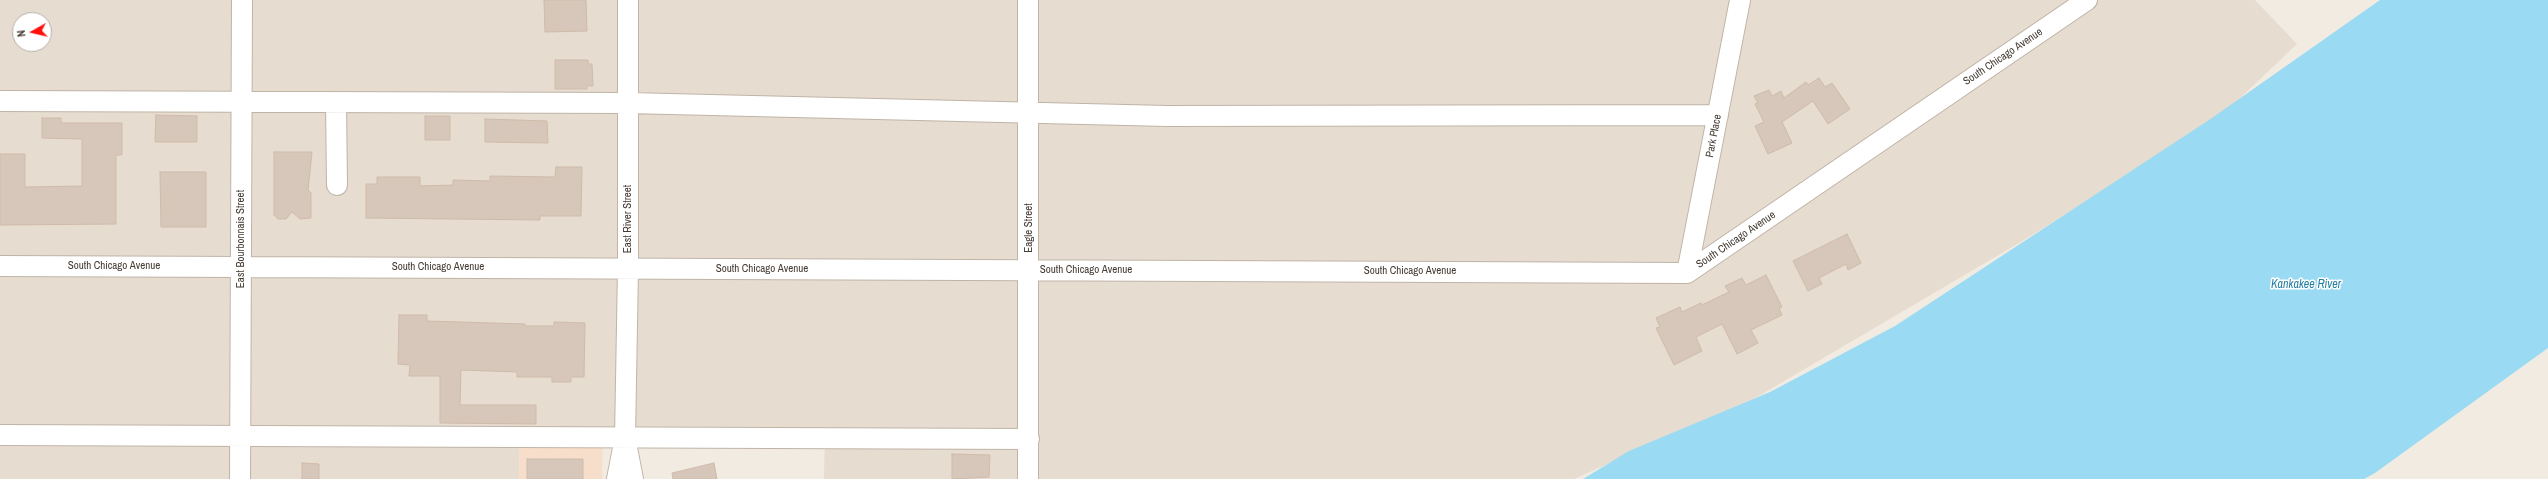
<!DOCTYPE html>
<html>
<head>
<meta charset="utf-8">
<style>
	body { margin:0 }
	#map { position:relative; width:2548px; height:479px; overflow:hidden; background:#f2ebe2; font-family:"Archivo Narrow",sans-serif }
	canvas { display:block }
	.north { position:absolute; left:12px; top:12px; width:40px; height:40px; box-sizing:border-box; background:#fff; border:1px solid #b4b0ad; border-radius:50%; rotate:262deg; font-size:11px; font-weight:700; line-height:16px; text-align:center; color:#433a32 }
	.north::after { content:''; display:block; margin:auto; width:14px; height:18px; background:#ff0f0c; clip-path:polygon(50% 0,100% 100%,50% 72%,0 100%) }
</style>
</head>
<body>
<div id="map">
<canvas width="2548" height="479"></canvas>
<div class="north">N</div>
</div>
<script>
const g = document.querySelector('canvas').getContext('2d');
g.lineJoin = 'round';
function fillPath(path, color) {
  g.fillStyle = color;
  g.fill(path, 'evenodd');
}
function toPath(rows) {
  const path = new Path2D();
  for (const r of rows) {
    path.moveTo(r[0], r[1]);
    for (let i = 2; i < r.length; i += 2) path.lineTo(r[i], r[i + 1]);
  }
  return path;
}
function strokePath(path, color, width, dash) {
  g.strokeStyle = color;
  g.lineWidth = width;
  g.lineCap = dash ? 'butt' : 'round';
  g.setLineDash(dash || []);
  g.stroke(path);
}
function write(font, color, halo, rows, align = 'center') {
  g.font = font + ' "Archivo Narrow",sans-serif';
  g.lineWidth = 3;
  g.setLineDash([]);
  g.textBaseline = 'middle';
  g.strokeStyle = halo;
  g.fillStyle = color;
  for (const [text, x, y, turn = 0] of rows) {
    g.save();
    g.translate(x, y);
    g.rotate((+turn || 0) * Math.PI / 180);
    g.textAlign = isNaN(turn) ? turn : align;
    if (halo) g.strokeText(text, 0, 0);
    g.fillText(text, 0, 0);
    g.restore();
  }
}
const residential = toPath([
	[0,0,2255,0,2297,44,2216,121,2019,243,1757,397,1574,479,824,479,825,430,520,431,519,479,0,479],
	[20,20,44,20,44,44,20,44]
]);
const commercial = toPath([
	[520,431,603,431,602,479,519,479]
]);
const water = toPath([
	[2380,0,2548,0,2548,348,2375,473,2364,479,1583,479,1629,451,1770,392,1895,326,2212,118]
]);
const building = toPath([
	[544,0,586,0,587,31,545,32,544,0],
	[555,60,588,60,588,64,592,64,593,86,587,86,587,89,555,89,555,60],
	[1819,78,1825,87,1832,83,1850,109,1828,124,1813,101,1782,122,1792,143,1768,154,1755,126,1764,122,1755,104,1758,103,1754,96,1769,90,1772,96,1781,91,1784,98,1806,82,1808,85,1819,78],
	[156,115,197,116,197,142,155,142,156,115],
	[425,116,450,116,450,140,425,140,425,116],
	[42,118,61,118,61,123,122,123,122,155,116,155,116,224,0,225,0,154,25,154,25,187,82,186,82,139,42,138,42,118],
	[485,119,547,121,548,143,485,142,485,119],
	[274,152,312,152,308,190,311,193,311,218,300,219,292,212,286,219,278,219,274,215,274,152],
	[556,167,582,167,581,216,540,216,540,220,366,218,366,184,377,184,377,177,420,177,420,186,453,185,453,180,490,181,490,176,555,177,556,167],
	[160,172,206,172,206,227,161,227,160,172],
	[1847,234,1861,263,1848,270,1846,264,1819,278,1822,284,1808,291,1793,261,1847,234],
	[1766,275,1782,307,1779,308,1782,315,1751,330,1758,343,1737,354,1722,324,1696,337,1702,351,1674,365,1656,328,1660,327,1656,318,1680,307,1682,312,1701,303,1702,305,1729,292,1725,286,1742,278,1746,285,1766,275],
	[399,315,427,315,427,321,525,324,525,326,554,326,554,322,585,323,584,377,571,377,571,382,552,382,552,377,517,377,517,372,461,370,460,405,536,405,536,424,440,423,440,376,409,376,410,365,398,364,399,315],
	[952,454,990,455,989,477,952,479,952,454],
	[527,459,583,459,583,479,527,479,527,459],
	[302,463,319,464,319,479,302,479,302,463],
	[714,463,717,479,673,479,672,473,714,463]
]);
const minor = toPath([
	[1028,0,1028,479],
	[0,101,628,103,1167,116,1718,115],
	[336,102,337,185],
	[0,266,1687,273,2087,0],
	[1687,273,1740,0],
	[0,435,1029,439],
	[627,448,633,479],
	[240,479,242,0],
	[617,479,625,438,628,268,628,0]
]);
const streetNames = [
	["South Chicago Avenue",2003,57,-34],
	["Park Place",1714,136,-79],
	["East River Street",628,219,-90],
	["Eagle Street",1029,228,-90],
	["East Bourbonnais Street",241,239,-90],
	["South Chicago Avenue",1736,240,-34],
	["South Chicago Avenue",114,266],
	["South Chicago Avenue",438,267],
	["South Chicago Avenue",762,269],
	["South Chicago Avenue",1086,270],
	["South Chicago Avenue",1410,271]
];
const waterNames = [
	["Kankakee River",2306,285]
];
fillPath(residential, '#e6dcd0');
fillPath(commercial, '#f6decb');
fillPath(water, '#9adbf3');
fillPath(building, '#d7c7ba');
strokePath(building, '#cfbbaa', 1);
strokePath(minor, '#c0b4a7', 22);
strokePath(minor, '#fff', 20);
write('11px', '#433a32', '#fff', streetNames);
write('italic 12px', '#267fa2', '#fff', waterNames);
</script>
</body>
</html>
